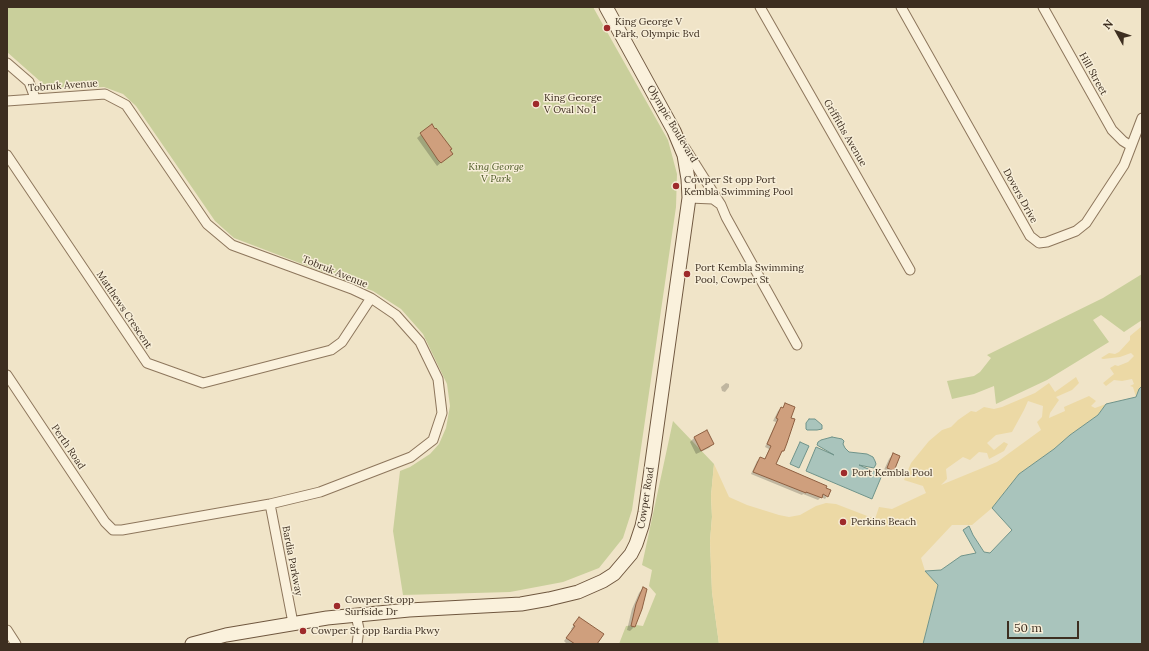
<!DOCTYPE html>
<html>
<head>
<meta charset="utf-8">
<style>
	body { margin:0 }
	#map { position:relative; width:1149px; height:651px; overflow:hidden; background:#f0e4c8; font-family:Lora,serif }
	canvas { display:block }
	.frame { position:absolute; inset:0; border:8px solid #3d2e20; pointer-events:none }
	.north { position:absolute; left:1097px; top:12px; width:40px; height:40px; -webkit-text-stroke:3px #f7eed8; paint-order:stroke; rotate:310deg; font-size:11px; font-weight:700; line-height:16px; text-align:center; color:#3d2e20 }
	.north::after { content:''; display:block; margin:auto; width:14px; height:18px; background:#3d2e20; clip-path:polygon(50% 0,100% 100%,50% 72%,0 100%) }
	.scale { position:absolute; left:1007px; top:621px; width:72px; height:18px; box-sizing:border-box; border:2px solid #3d2e20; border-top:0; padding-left:5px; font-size:12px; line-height:14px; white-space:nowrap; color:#3d2e20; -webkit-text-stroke:3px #f7eed8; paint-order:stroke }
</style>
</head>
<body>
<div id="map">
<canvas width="1149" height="651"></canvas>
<div class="frame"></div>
<div class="north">N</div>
<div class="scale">50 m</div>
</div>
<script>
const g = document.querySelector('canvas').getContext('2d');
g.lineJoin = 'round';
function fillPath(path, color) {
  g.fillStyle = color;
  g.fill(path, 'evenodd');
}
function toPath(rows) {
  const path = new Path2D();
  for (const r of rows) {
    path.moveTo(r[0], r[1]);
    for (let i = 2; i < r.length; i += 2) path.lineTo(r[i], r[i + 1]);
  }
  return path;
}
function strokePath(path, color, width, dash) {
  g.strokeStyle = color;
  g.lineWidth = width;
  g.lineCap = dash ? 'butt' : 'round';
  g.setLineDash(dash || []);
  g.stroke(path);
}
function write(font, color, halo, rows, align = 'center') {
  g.font = font + ' Lora,serif';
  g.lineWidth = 3;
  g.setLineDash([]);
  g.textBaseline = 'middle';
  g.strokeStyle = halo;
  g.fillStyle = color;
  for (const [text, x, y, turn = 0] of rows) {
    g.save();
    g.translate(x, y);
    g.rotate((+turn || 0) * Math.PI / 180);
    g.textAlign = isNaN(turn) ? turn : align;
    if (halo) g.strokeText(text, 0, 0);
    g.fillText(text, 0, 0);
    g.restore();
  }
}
const green = toPath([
	[7,7,593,7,668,140,677,174,676,207,632,510,623,538,599,568,563,582,510,592,403,595,393,531,400,471,410,467,430,454,439,444,446,428,450,406,447,384,423,334,401,309,373,291,234,238,215,221,136,106,123,94,104,87,50,90,7,52],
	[1142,274,1142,320,1124,332,1101,315,1093,320,1109,342,1047,380,996,404,994,386,974,394,952,399,947,381,974,376,980,372,991,358,987,355,1103,298],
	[673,421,714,464,711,496,712,517,710,541,712,592,719,644,619,644,626,626,636,625,643,626,656,594,649,586,652,570,642,565]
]);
const sand = toPath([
	[1142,326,1142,386,1139,389,1136,397,1133,387,1130,386,1134,384,1132,379,1122,381,1114,380,1106,386,1103,383,1114,374,1110,368,1115,365,1118,366,1128,362,1134,356,1131,353,1120,357,1103,359,1101,358,1109,353,1115,354,1119,352,1130,340,1130,336],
	[1076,377,1079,383,1072,390,1056,397,1059,400,1050,413,1049,418,1065,411,1064,407,1089,396,1096,401,1091,406,1095,408,1106,404,1098,415,1070,435,1054,449,1019,474,992,508,972,525,952,525,921,558,925,571,938,585,923,644,719,644,712,592,710,541,712,517,711,496,714,464,729,497,747,505,779,515,789,517,800,515,816,506,826,503,836,504,875,519,879,507,892,509,926,493,923,486,904,480,911,463,929,441,942,430,951,427,958,420,971,411,976,412,984,407,994,409,1002,407,1035,393,1049,383,1055,392],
	[1028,401,1043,406,1042,417,1037,422,1041,430,997,462,941,485,947,479,946,469,963,457,970,460,979,452,987,453,989,459,1004,451,1008,444,1004,442,994,450,987,443,996,435,1012,432,1024,410]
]);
const water = toPath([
	[1142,386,1142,644,923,644,938,585,925,571,941,570,961,556,976,553,963,530,969,526,973,535,984,552,990,553,1012,530,992,508,1019,474,1054,449,1070,435,1098,415,1106,404,1136,397,1139,389,1142,386],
	[809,419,815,419,822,425,822,429,817,430,807,430,806,429,806,423,809,419],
	[832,437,842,439,844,441,843,444,845,448,849,452,867,454,873,457,875,461,876,464,874,468,859,465,882,475,872,499,806,471,816,447,834,455,817,445,818,442,821,440,832,437],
	[800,442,809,446,799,468,790,464,800,442]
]);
const shadow = toPath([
	[431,126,451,154,437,166,417,138],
	[726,383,729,384,729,387,725,392,722,391,721,387],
	[786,404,790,418,783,451,780,454,775,465,827,496,825,499,821,497,818,500,803,494,802,495,751,474,757,461,760,459,764,460,769,449,765,447,776,422,773,421,778,411,781,408,782,408],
	[694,438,713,444,709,448,696,454,690,442],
	[893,454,893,470,889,474,883,472,889,459],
	[643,588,634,627,630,631,627,630,632,609,639,593],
	[576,622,595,644,567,644,564,641,572,630,571,629]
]);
const building = toPath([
	[432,124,435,129,436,128,452,149,450,150,453,154,441,163,438,160,420,133,432,124],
	[785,403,795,407,791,418,795,419,787,443,784,451,782,451,776,464,827,486,826,488,831,490,828,497,823,494,822,498,806,492,806,493,753,472,760,457,765,459,771,446,767,444,778,419,776,418,781,407,783,408,785,403],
	[707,430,714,444,701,451,694,437,707,430],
	[893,453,900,456,894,471,887,468,893,453],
	[643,587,647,589,642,609,635,627,631,626,636,604,643,587],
	[579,617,604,634,597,644,575,644,566,638,575,626,573,625,579,617]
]);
const minor = toPath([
	[760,7,910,270],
	[901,7,1030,236,1039,243,1047,242,1076,231,1086,223,1124,165,1142,118],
	[1043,7,1112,130,1123,141,1131,146],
	[7,63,29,82,35,98],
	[7,101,105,94,126,105,207,224,232,245,352,289,371,298,396,315,420,342,438,379,442,413,433,440,411,457,320,492,270,504,122,530,113,530,105,522,7,375],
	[685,148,721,205,726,217,797,345],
	[7,155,147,363,203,383,331,350,342,342,371,298],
	[689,198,713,199,720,204],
	[270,504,293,623],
	[356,615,359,629,357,644],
	[7,630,16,644]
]);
const secondary = toPath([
	[192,644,226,635,327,618,409,610,521,604,549,599,578,592,603,581,614,574,631,554,636,544,642,526,645,512,689,198,688,179,684,155,674,131,606,7]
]);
const markers = [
	[607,28,4,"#9e2a2b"],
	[536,104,4,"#9e2a2b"],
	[676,186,4,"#9e2a2b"],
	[687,274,4,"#9e2a2b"],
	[844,473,4,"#9e2a2b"],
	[843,522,4,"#9e2a2b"],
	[337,606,4,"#9e2a2b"],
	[303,631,4,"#9e2a2b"]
];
const poiNames = [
	["King George V",615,22],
	["Park, Olympic Bvd",615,34],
	["King George",544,98],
	["V Oval No 1",544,110],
	["Cowper St opp Port",684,180],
	["Kembla Swimming Pool",684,192],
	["Port Kembla Swimming",695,268],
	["Pool, Cowper St",695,280],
	["Port Kembla Pool",852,473],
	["Perkins Beach",851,522],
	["Cowper St opp",345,600],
	["Surfside Dr",345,612],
	["Cowper St opp Bardia Pkwy",311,631]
];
const streetNames = [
	["Hill Street",1093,74,61],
	["Tobruk Avenue",63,86,-4],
	["Olympic Boulevard",672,124,59],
	["Griffiths Avenue",845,133,60],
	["Dovers Drive",1020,196,61],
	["Tobruk Avenue",335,272,22],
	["Matthews Crescent",124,310,56],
	["Perth Road",68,447,56],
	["Cowper Road",646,498,-81],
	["Bardia Parkway",292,561,79]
];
const parkNames = [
	["King George",496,167],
	["V Park",496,179]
];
fillPath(green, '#c9cf9b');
fillPath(sand, '#ecd9a5');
fillPath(water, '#a9c4bc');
strokePath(water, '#6f938a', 1);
fillPath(shadow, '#0003');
fillPath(building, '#cf9f7d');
strokePath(building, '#8d5f41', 1);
strokePath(minor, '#8d765c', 11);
strokePath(secondary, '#6f573f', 15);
strokePath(minor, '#faf1dc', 9);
strokePath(secondary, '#faf1dc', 13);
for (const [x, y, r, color] of markers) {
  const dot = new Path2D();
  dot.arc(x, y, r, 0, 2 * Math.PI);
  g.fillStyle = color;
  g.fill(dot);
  strokePath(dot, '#f7eed8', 1.5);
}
write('10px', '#3d2e20', '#f7eed8', poiNames, 'left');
write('10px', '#3d2e20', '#f7eed8', streetNames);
write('italic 10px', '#4d5a26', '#f7eed8', parkNames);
</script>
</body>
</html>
